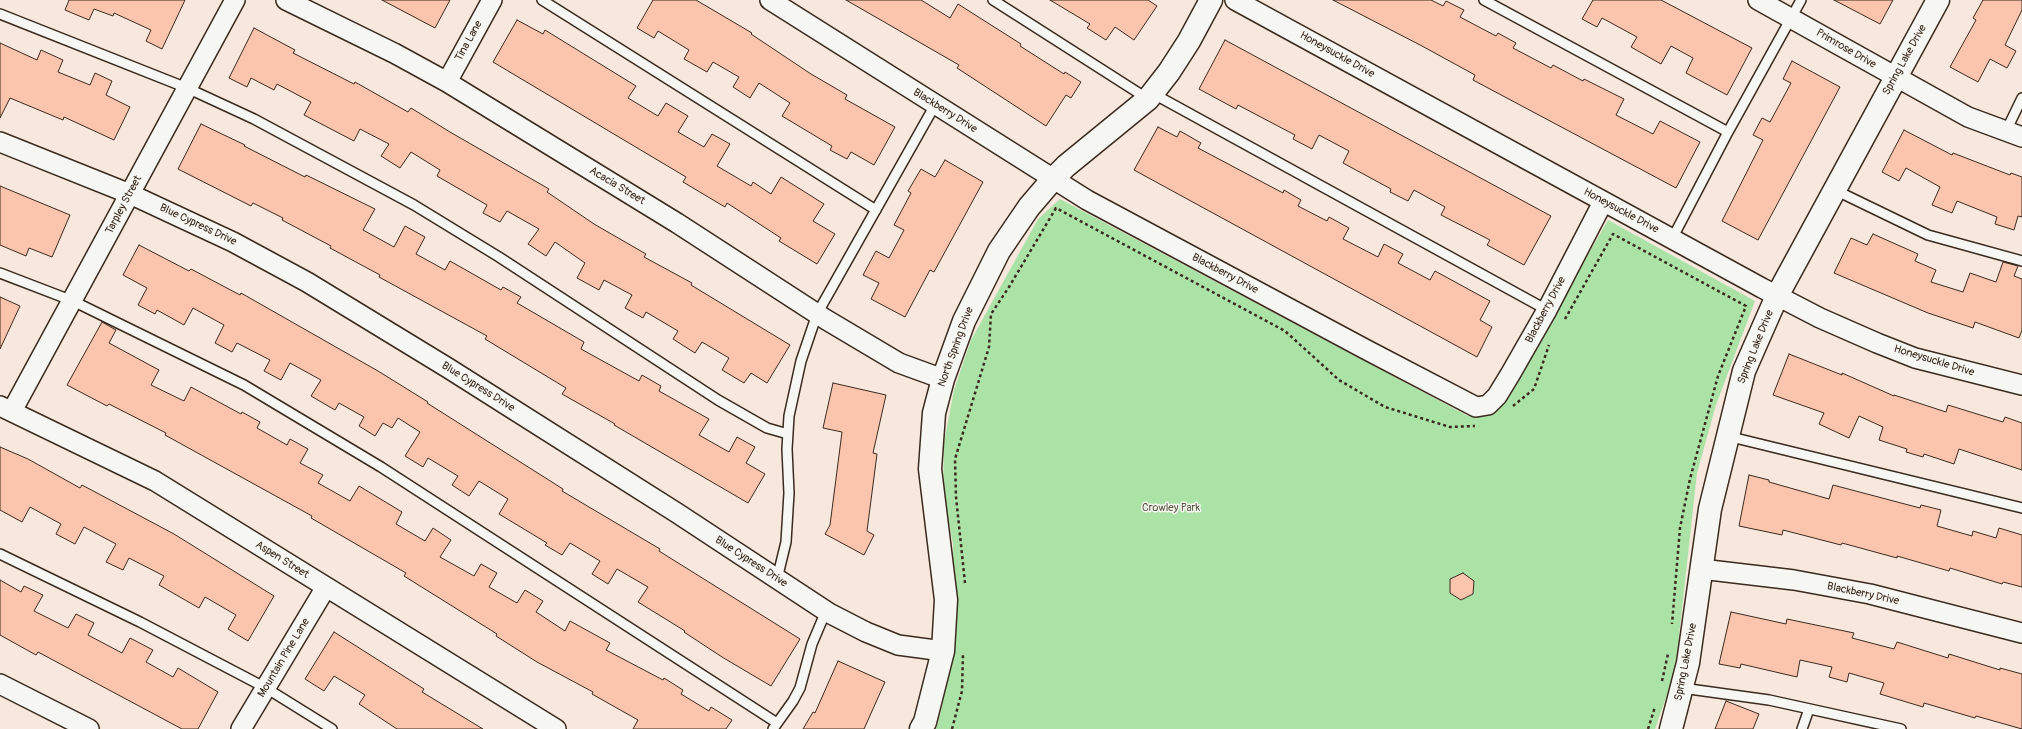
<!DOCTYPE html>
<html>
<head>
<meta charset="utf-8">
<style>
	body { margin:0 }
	canvas { display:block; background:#f8e7dd }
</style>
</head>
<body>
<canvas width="2022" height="729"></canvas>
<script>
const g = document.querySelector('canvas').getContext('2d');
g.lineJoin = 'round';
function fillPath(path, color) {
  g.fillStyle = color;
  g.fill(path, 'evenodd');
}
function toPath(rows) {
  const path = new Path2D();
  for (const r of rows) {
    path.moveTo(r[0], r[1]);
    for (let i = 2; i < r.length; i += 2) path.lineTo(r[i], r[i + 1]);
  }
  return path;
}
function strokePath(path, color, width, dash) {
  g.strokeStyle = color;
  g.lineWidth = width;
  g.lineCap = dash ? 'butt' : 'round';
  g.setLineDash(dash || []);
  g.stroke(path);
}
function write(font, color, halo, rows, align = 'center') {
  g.font = font + ' Pangolin,sans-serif';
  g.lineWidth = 3;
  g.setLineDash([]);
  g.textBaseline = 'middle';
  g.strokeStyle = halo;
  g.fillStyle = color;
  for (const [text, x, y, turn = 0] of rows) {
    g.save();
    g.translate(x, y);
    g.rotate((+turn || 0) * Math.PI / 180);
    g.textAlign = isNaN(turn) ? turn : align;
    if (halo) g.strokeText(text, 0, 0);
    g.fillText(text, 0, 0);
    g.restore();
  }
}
const green = toPath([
	[1060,199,1468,416,1506,397,1608,220,1755,301,1716,405,1697,473,1675,672,1655,729,935,729,941,711,952,652,953,544,943,494,944,443,954,390,971,340,1038,219]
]);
const building = toPath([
	[69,0,185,0,162,49,146,41,151,30,114,13,113,16,94,9,89,20,65,10,69,0],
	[382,0,450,0,435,28,382,0],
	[653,0,696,0,752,33,751,34,811,74,847,95,845,99,895,127,874,165,851,152,847,159,830,150,832,146,782,116,790,103,759,83,750,98,733,87,739,77,713,62,707,72,684,59,689,50,658,31,654,38,637,28,653,0],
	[846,0,921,0,950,18,958,4,1021,44,1020,46,1064,74,1065,72,1081,82,1071,98,1066,95,1046,126,957,68,959,65,846,0],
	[1050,0,1148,0,1157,6,1134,40,1115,27,1106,40,1087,28,1090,24,1050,0],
	[1333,0,1431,0,1443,6,1446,1,1464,10,1460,17,1496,36,1498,33,1516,43,1513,48,1551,68,1553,65,1583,81,1584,79,1624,99,1616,115,1653,134,1660,121,1700,142,1676,188,1473,80,1475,75,1422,46,1333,0],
	[1593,0,1661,0,1752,48,1727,95,1686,73,1693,58,1671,46,1661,64,1631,47,1637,37,1602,18,1597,27,1582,19,1593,0],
	[1834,0,1893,0,1880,24,1834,0],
	[1983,0,2022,0,2022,10,2005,45,2016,51,2007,68,1990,59,1978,82,1950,67,1976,20,1973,18,1983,0],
	[517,20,543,34,545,30,636,86,628,98,658,116,666,103,688,116,678,132,704,147,712,134,730,144,717,166,751,186,753,182,771,194,781,177,824,204,813,221,835,234,817,264,779,241,781,238,727,203,725,207,683,182,686,177,493,62,517,20],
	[254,28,295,50,293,53,354,84,355,82,408,112,411,108,450,132,549,189,547,192,594,224,646,254,644,257,692,283,691,285,790,345,767,383,751,373,744,383,722,370,729,358,702,342,695,353,673,339,678,331,646,312,643,318,625,308,632,295,604,280,599,290,577,278,585,263,555,242,546,256,528,244,539,229,507,211,500,222,483,213,487,205,437,176,440,170,411,152,400,168,381,156,389,144,360,129,354,141,304,115,311,102,277,84,274,90,251,78,247,87,229,78,254,28],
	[1225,40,1551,216,1524,265,1487,245,1490,240,1441,215,1445,207,1414,190,1408,201,1390,192,1391,189,1343,163,1349,151,1319,135,1312,149,1293,139,1295,135,1238,105,1236,109,1199,89,1225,40],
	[0,43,37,60,41,50,63,60,58,72,90,85,95,73,112,81,106,95,130,107,114,140,64,117,63,120,10,98,0,118,0,43],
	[1792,61,1840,87,1758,240,1722,221,1763,140,1753,135,1762,118,1770,122,1791,83,1783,79,1792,61],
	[201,124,245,145,244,146,305,177,306,175,375,209,363,230,394,247,405,226,425,237,416,254,445,270,450,261,501,290,503,287,521,297,517,303,584,342,581,349,639,381,642,375,661,386,659,391,709,419,699,435,729,452,737,437,755,447,746,463,765,474,748,503,614,425,615,424,562,394,566,388,485,339,487,336,379,277,380,275,330,248,331,246,282,220,283,218,253,203,251,206,178,169,201,124],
	[1158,127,1177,137,1180,131,1201,143,1198,148,1283,193,1284,190,1301,200,1298,206,1327,221,1329,217,1349,228,1343,239,1378,257,1384,244,1403,254,1398,263,1430,280,1435,271,1490,301,1480,320,1492,327,1477,357,1134,170,1158,127],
	[1904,130,1952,155,1953,153,2010,175,2011,173,2022,177,2022,217,2018,216,2014,230,1995,224,1997,217,1957,201,1952,213,1932,205,1940,187,1906,168,1899,181,1882,172,1904,130],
	[945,160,983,182,934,272,930,270,905,317,871,299,879,283,863,275,876,251,889,258,904,230,894,225,911,193,908,191,921,169,935,177,945,160],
	[0,186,70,215,52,257,29,248,26,256,0,245,0,186],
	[1873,234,1918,254,1915,261,1936,270,1931,282,1963,292,1970,273,1996,282,2003,262,2018,266,2014,276,2022,279,2022,330,2019,338,1975,322,1973,328,1928,313,1834,273,1851,238,1867,245,1873,234],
	[139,245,189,271,191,269,240,295,241,293,378,371,428,402,427,403,563,489,562,491,660,549,659,551,800,639,771,686,722,657,684,632,685,631,638,602,648,587,617,569,608,584,592,574,600,561,570,543,562,555,545,545,547,543,499,514,508,499,479,481,469,496,452,485,458,476,428,458,423,467,405,456,420,432,398,418,392,428,383,423,375,436,359,426,364,417,339,403,335,410,311,396,321,380,290,363,281,380,264,371,270,360,237,343,232,352,215,343,224,325,193,308,184,325,157,310,155,314,138,305,147,288,123,275,139,245],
	[0,297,20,306,0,349,0,297],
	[102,322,116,330,109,343,159,370,151,385,184,401,191,387,241,414,242,412,260,422,257,428,287,445,290,439,308,449,300,463,323,475,318,483,350,501,359,486,402,512,396,524,425,541,433,528,451,540,440,557,474,576,481,564,497,573,489,587,517,603,525,590,543,601,536,612,565,631,570,621,610,643,606,650,663,680,664,678,683,690,681,694,709,711,711,707,732,720,726,729,633,729,638,720,592,694,593,692,537,662,496,636,497,634,404,576,406,573,311,518,312,516,165,435,166,433,109,404,107,406,67,385,102,322],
	[1789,354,1842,375,1842,373,1894,396,1894,395,1946,412,1948,405,2003,422,2005,417,2022,423,2022,470,1959,449,1954,464,1924,454,1923,457,1906,452,1907,449,1879,440,1883,427,1859,416,1849,438,1819,424,1824,413,1773,395,1789,354],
	[833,383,886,395,873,453,877,454,867,531,874,535,864,555,825,534,830,525,842,432,823,428,833,383],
	[0,447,28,459,80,488,82,485,174,534,274,596,248,641,228,629,236,615,205,597,199,608,159,585,164,576,129,558,123,570,106,562,116,544,84,527,75,544,56,534,61,524,30,507,22,522,0,510,0,447],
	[1749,475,1769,480,1769,482,1829,499,1833,485,1920,508,1921,505,1941,510,1937,526,1972,536,1973,531,1996,538,1999,528,2022,535,2022,587,2003,582,2002,584,1950,568,1949,571,1897,556,1897,558,1842,543,1841,545,1783,530,1782,535,1739,526,1749,475],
	[1463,573,1474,581,1473,594,1461,600,1450,593,1450,579,1463,573],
	[0,580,21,592,24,586,43,595,34,611,68,628,76,614,94,623,88,635,122,653,130,638,153,650,146,662,173,677,178,668,218,692,198,729,182,729,38,652,36,655,0,635,0,580],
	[1731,612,1786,624,1787,619,1854,633,1852,638,1894,649,1897,642,1948,658,1949,654,2000,670,2000,668,2022,674,2022,729,1976,716,1975,718,1924,703,1923,707,1880,694,1884,683,1849,673,1847,682,1829,677,1832,667,1800,660,1797,677,1741,664,1740,668,1719,664,1731,612],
	[334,632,424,689,422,692,483,729,397,729,359,704,365,695,334,676,324,691,305,679,334,632],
	[838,661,885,682,864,729,803,729,813,712,815,713,838,661],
	[1726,701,1759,714,1753,729,1715,729,1726,701]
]);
const path = toPath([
	[1565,319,1613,234,1746,306,1718,376,1690,479,1680,528,1672,624],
	[1513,406,1534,389,1549,345],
	[965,583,956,497,955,459,989,347,991,314,1009,287,1056,208,1285,331,1339,380,1385,407,1450,427,1475,426],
	[1662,681,1668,654],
	[952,729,962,691,963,654],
	[1648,729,1655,707]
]);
const service = toPath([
	[542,0,876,210],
	[993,0,1148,99],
	[1484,0,1728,132],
	[0,14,187,88,254,119,414,205,499,257,718,400,767,428,788,434],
	[1152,93,1547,310],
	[2006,131,2022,98],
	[1835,190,1928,235,2022,261],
	[1672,239,1728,132,1801,0],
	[0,273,73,301,244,385,381,467,777,723],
	[1727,436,2022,508],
	[0,554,140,622,266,688,332,729],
	[777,579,786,542,789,493,787,449,789,416,801,361,817,314,935,105],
	[1682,688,1769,700,1901,729],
	[773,729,793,701,800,688,812,644,826,611],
	[1802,729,1809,709]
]);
const minor = toPath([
	[286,0,394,53,447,82,677,223,825,319,899,363,943,379],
	[770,0,1087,200,1365,349,1476,407,1488,405,1497,396,1511,373,1547,310,1603,202],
	[1235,0,1762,288,1820,318,1877,343,1915,358,2022,385],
	[1758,0,1968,117,2022,137],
	[447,82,492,0],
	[0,142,130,194,233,242,307,282,448,368,677,513,829,613,866,632,898,645,943,651],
	[0,406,155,481,556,729],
	[12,411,235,0],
	[1701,569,1794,580,1870,594,2022,633],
	[0,684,89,729],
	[241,729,326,587]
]);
const tertiary = toPath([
	[921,729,925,722,943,651,946,600,930,469,934,413,943,379,964,321,999,251,1029,207,1053,179,1066,166,1148,99,1169,72,1189,41,1211,0],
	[1671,729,1688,663,1710,509,1744,371,1777,296,1938,0]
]);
const streetNames = [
	["Tina Lane",469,41,-61],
	["Primrose Drive",1846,49,30],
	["Honeysuckle Drive",1337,55,29],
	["Spring Lake Drive",1905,60,-61],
	["Blackberry Drive",945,111,32],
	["Acacia Street",617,186,31],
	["Tarpley Street",124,205,-62],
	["Honeysuckle Drive",1621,211,28],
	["Blue Cypress Drive",198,225,25],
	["Blackberry Drive",1225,274,28],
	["Blackberry Drive",1546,310,-62],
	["North Spring Drive",956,347,-70],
	["Spring Lake Drive",1756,347,-68],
	["Honeysuckle Drive",1934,361,17],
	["Blue Cypress Drive",478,387,32],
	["Aspen Street",282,560,32],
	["Blue Cypress Drive",751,562,33],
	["Blackberry Drive",1863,594,12],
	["Mountain Pine Lane",284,658,-59],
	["Spring Lake Drive",1686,662,-79]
];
const parkNames = [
	["Crowley Park",1171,508]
];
fillPath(green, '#abe3a7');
fillPath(building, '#fbc5ad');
strokePath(building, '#3b2a1e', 1);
strokePath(service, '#3b2a1e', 12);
strokePath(minor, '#3b2a1e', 22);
strokePath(tertiary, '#3b2a1e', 25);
strokePath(path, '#3b2a1e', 2.5, [3, 3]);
strokePath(service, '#f6f6f2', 9);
strokePath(minor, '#f6f6f2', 19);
strokePath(tertiary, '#f6f6f2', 22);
write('11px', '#3b2a1e', '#f6f6f2', streetNames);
write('11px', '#575840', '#f6f6f2', parkNames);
</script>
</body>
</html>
